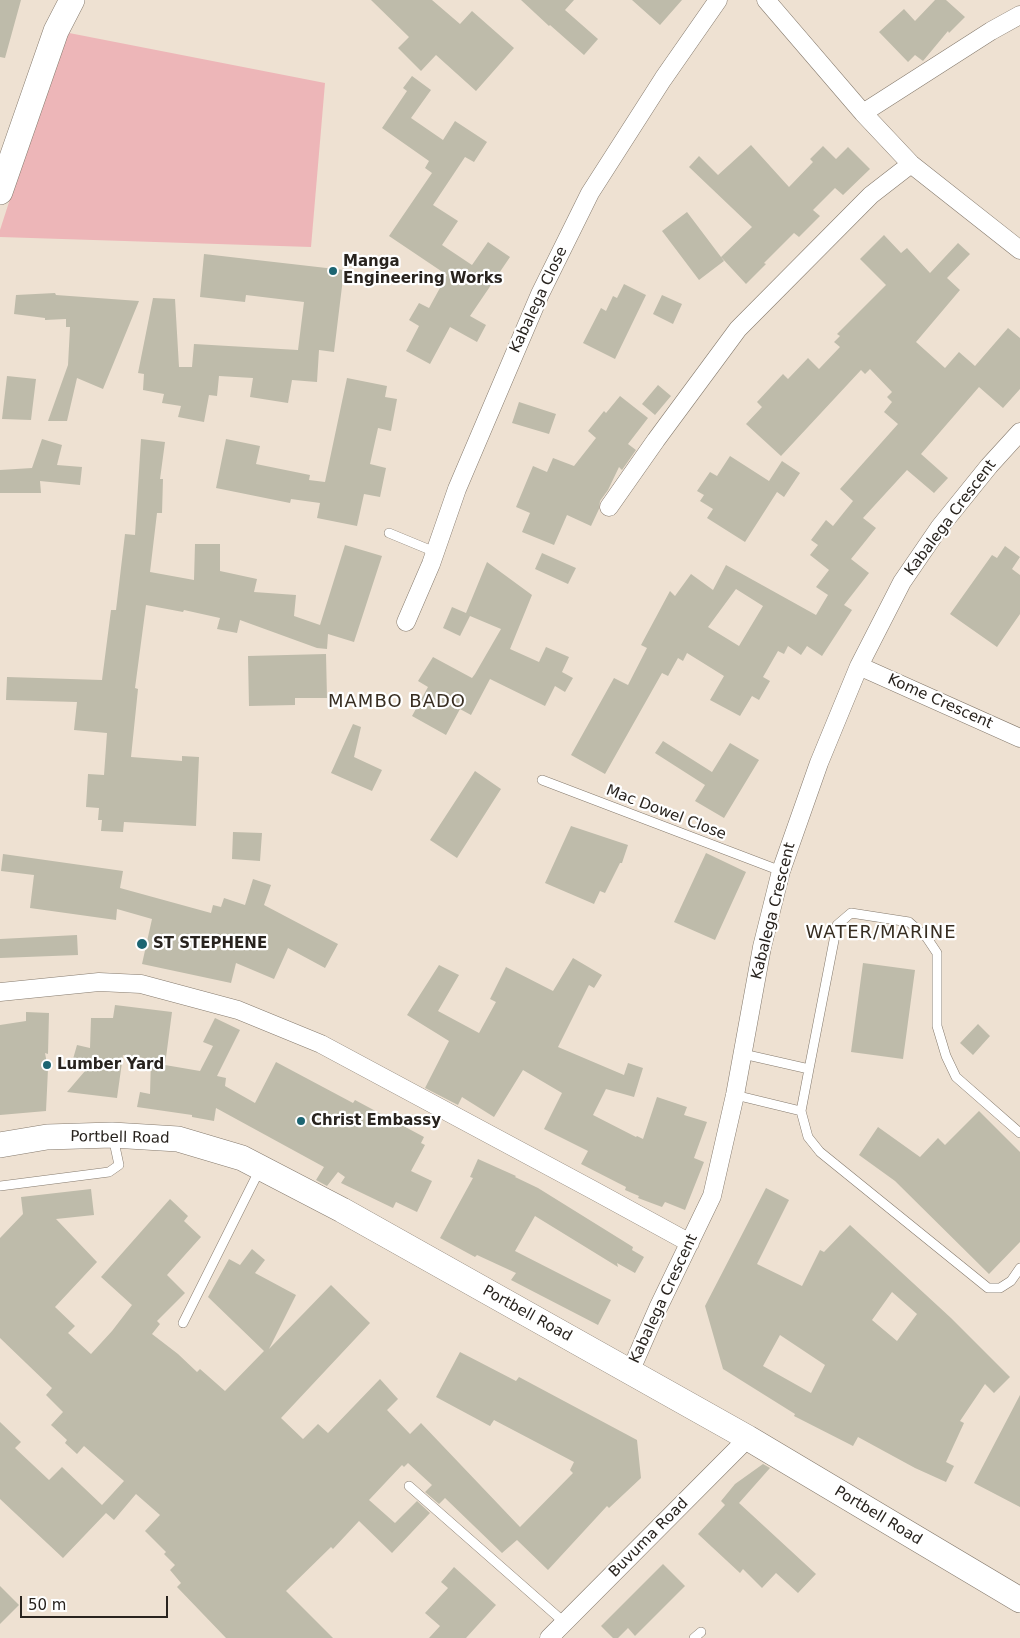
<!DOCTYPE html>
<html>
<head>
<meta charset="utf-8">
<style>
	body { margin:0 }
	#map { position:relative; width:1020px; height:1638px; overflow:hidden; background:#eee1d2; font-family:"DejaVu Sans",sans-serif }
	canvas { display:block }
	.scale { position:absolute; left:20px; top:1596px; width:148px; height:22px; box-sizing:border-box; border:2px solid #28231e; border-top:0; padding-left:6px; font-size:15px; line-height:18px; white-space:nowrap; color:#28231e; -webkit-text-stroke:4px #fff; paint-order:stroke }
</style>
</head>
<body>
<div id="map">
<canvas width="1020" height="1638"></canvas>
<div class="scale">50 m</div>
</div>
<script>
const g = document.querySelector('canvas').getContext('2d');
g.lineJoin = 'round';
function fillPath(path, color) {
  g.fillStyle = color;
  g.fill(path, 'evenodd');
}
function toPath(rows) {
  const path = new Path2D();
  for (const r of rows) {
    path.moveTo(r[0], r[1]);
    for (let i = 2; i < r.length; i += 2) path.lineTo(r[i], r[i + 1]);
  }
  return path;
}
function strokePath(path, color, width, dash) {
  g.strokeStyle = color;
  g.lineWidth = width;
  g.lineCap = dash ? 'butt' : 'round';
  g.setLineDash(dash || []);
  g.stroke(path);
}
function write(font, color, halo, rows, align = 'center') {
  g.font = font + ' "DejaVu Sans",sans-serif';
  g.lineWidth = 4.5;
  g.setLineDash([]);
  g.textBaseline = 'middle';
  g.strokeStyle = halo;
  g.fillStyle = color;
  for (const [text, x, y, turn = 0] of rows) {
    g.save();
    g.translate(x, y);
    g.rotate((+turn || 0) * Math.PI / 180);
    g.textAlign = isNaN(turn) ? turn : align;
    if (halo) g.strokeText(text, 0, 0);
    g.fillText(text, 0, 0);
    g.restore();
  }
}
const green = toPath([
	[64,32,325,83,311,247,0,237,0,230]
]);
const building = toPath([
	[0,0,21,0,5,58,0,57],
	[371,0,432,0,460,24,472,11,514,48,476,91,436,55,421,71,398,48,409,37],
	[521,0,574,0,565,10,598,39,584,55,550,25,549,26],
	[632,0,682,0,660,25],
	[935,0,946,0,965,17,949,33,948,31,923,61,915,55,908,62,879,32,904,9,915,21],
	[412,76,431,90,411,118,443,140,455,121,487,142,474,162,465,157,433,205,458,221,442,245,472,265,488,242,510,257,470,316,486,325,477,342,450,327,430,364,406,351,419,326,409,320,419,303,429,308,447,275,389,236,432,173,425,168,429,161,382,128,407,91,403,88],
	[751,145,789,187,813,162,810,159,823,146,836,159,848,147,870,169,843,195,835,188,813,210,820,216,799,237,794,233,764,263,766,264,746,284,721,257,752,227,689,167,699,156,718,175],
	[687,212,724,261,699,280,662,231],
	[884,235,901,253,907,248,930,273,958,243,970,254,947,278,960,290,916,342,945,368,959,352,975,366,1008,328,1020,338,1020,389,1003,408,979,387,921,454,948,478,934,493,907,470,863,518,876,528,851,559,869,573,844,605,852,610,822,656,807,646,801,655,788,646,784,654,778,651,763,677,770,681,759,700,752,696,740,716,710,700,724,676,687,653,683,661,678,658,668,676,662,673,605,774,571,755,614,678,628,685,647,648,641,645,670,591,675,596,691,574,713,590,726,565,816,615,828,595,816,587,829,570,810,555,818,545,811,540,826,520,833,526,853,501,840,489,898,424,884,412,892,402,887,397,892,392,870,369,865,374,861,370,781,456,746,424,762,407,757,402,783,374,788,379,808,358,819,369,840,347,834,342,840,336,837,334,886,285,860,259],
	[736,589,763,606,739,646,708,627],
	[204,254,344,270,334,352,319,350,317,382,292,380,288,403,250,397,253,378,219,376,217,396,209,395,204,422,178,417,181,406,162,403,164,394,143,390,144,374,138,373,153,298,175,299,179,367,192,367,194,344,298,350,304,302,246,295,245,302,200,297],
	[624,284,646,295,615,359,583,343,601,308,606,311,613,296,617,298],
	[55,293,56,295,139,301,103,389,77,378,67,421,48,421,68,365,70,327,66,327,66,319,45,320,45,318,14,314,16,295],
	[662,295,682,304,673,324,653,314],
	[7,376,36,379,31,420,2,419],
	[347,378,387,386,385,397,397,399,391,431,378,428,370,464,386,468,380,497,364,494,357,526,317,518,320,503,291,499,290,503,216,488,226,439,260,446,256,464,310,475,309,480,325,482],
	[658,385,671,396,655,415,642,404],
	[620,396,648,418,628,444,636,450,622,470,619,467,608,490,600,501,599,509,591,526,567,515,554,545,522,532,530,513,516,507,533,466,547,472,553,458,574,466,596,438,588,431,604,411,606,413],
	[519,402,556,414,549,434,512,423],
	[42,439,62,445,57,465,82,467,80,485,40,481,41,493,0,493,0,470,32,468],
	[141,439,165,442,160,479,163,479,162,513,157,513,150,572,194,580,195,544,220,544,220,571,257,579,254,592,296,595,294,616,320,625,345,545,382,556,354,642,328,634,327,649,317,648,240,620,237,633,217,629,220,618,184,610,183,612,146,605,135,688,138,689,131,757,182,761,182,756,199,757,196,826,124,822,123,832,101,831,102,820,98,820,99,808,86,807,88,774,104,775,107,733,74,730,77,702,6,700,7,677,102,680,111,610,116,610,125,534,135,535],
	[730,456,769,481,782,461,800,473,784,497,777,492,745,542,707,518,713,509,700,501,704,495,697,491,710,472,717,476],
	[1005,546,1020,557,1012,569,1020,575,1020,614,997,647,950,614,992,555,997,558],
	[542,553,576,568,568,584,535,569],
	[487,562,532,595,510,649,539,662,546,647,569,657,562,672,573,678,565,692,555,686,545,706,490,679,471,715,460,709,446,735,412,716,428,687,418,681,433,657,472,678,475,674,501,629,470,616,460,636,443,628,452,607,466,613],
	[326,654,327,698,295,698,295,705,249,706,248,656],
	[353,724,361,727,354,757,382,770,372,791,331,773],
	[663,741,712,772,730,743,759,760,724,818,695,801,705,785,655,753],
	[475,771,501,789,457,858,430,840],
	[571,826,628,845,622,863,620,863,605,893,600,891,594,904,545,883],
	[233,832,262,833,260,861,232,859],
	[706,853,746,872,715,940,674,922],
	[3,854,123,871,120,888,211,913,213,905,221,907,224,898,245,905,253,879,271,885,264,905,338,944,325,968,288,948,274,979,236,963,231,983,142,964,152,919,117,909,116,920,30,908,34,875,1,871],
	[77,935,78,955,0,958,0,939],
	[573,958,602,975,594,988,589,985,558,1047,624,1075,628,1063,643,1068,634,1097,606,1089,593,1115,636,1137,637,1136,643,1139,657,1097,687,1107,684,1115,707,1122,694,1158,704,1162,685,1210,665,1202,662,1207,638,1198,639,1196,625,1190,626,1187,581,1164,588,1151,544,1129,562,1093,523,1070,494,1117,462,1097,458,1105,425,1088,449,1041,407,1015,439,965,459,975,438,1011,479,1033,496,1002,490,999,506,967,553,991],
	[863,963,915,970,903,1059,851,1052],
	[115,1005,172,1012,165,1065,200,1071,213,1046,203,1042,215,1018,240,1030,217,1076,226,1078,225,1086,255,1103,276,1062,353,1103,355,1100,424,1137,421,1143,425,1145,411,1171,432,1181,417,1212,396,1202,393,1208,341,1183,345,1177,338,1172,327,1186,316,1180,324,1167,216,1108,214,1121,192,1117,192,1115,137,1107,140,1092,150,1094,151,1059,123,1055,117,1098,67,1092,91,1064,73,1059,77,1045,90,1048,91,1018,113,1018],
	[26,1012,49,1013,48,1054,45,1053,48,1069,46,1111,0,1115,0,1025,26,1021],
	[978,1024,990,1036,973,1055,960,1043],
	[979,1111,1020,1152,1020,1242,989,1274,895,1181,859,1155,878,1127,920,1157,938,1138,945,1145],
	[478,1159,516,1176,515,1177,538,1188,633,1247,632,1250,644,1257,635,1273,617,1263,618,1267,535,1216,515,1251,611,1300,598,1325,511,1280,516,1273,477,1255,475,1257,440,1238,473,1178,470,1177],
	[766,1188,789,1200,757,1264,802,1286,820,1250,824,1252,850,1225,951,1318,1010,1377,994,1393,985,1384,960,1421,964,1423,946,1462,954,1466,946,1482,915,1468,858,1437,853,1446,794,1416,795,1414,723,1369,705,1306],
	[892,1292,917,1314,897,1341,872,1320],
	[780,1335,825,1365,811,1393,763,1366],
	[91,1189,94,1215,56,1219,97,1262,55,1307,75,1326,68,1333,91,1354,112,1331,132,1305,101,1277,170,1199,188,1216,184,1221,201,1237,167,1275,185,1293,157,1321,160,1324,152,1334,178,1354,197,1372,200,1369,225,1391,264,1351,208,1297,229,1259,240,1265,252,1249,265,1260,255,1273,296,1295,269,1349,331,1285,370,1323,281,1418,303,1439,318,1424,328,1433,380,1379,398,1399,387,1410,410,1434,421,1423,520,1527,573,1473,570,1470,574,1462,494,1420,490,1426,436,1397,460,1352,516,1381,519,1377,637,1440,641,1478,609,1508,607,1506,548,1570,517,1540,502,1553,445,1498,439,1504,425,1492,432,1485,408,1463,404,1467,402,1465,369,1500,395,1523,417,1501,430,1513,392,1553,359,1521,333,1549,331,1547,286,1591,333,1638,226,1638,177,1587,181,1583,170,1570,175,1565,164,1554,166,1552,145,1531,160,1515,136,1494,114,1520,106,1513,63,1558,0,1499,0,1422,21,1442,15,1448,49,1480,62,1467,102,1505,124,1481,84,1446,77,1454,65,1443,67,1440,51,1425,63,1412,46,1395,52,1388,0,1338,0,1238,23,1214,21,1197],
	[1020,1395,1020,1507,974,1483],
	[763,1464,770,1468,739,1503,816,1574,798,1593,776,1573,762,1588,743,1569,740,1573,698,1534,725,1505,721,1501,735,1484],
	[663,1564,685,1586,635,1636,628,1628,618,1638,613,1638,601,1626],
	[454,1567,496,1605,466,1638,429,1638,440,1626,425,1613,448,1588,441,1582],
	[0,1586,19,1605,0,1624]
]);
const service = toPath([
	[389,533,435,552],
	[542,780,781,871],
	[743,1054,809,1069,837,925,851,913,909,922,927,938,937,953,937,1026,946,1056,956,1077,1020,1133],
	[809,1069,801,1111,808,1137,820,1152,988,1288,1000,1288,1011,1281,1020,1268],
	[735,1095,801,1111],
	[0,1186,109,1172,119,1165,113,1137],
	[183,1323,260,1169],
	[409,1486,565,1623],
	[694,1638,701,1632]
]);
const minor = toPath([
	[766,0,863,113,911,164,1020,250],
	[863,113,991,31,1020,15],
	[609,507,656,440,738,329,871,195,911,164],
	[406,622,431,564,457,489,540,294,590,193,663,79,718,0],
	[859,666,1020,738],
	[0,992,99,982,141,984,238,1010,321,1044,593,1190,690,1243],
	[630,1372,658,1308,712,1196,735,1095,762,947,781,871,819,763,859,666,902,582,939,528,989,466,1020,432],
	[549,1638,748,1438]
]);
const secondary = toPath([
	[0,192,56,31,72,0],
	[0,1145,47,1137,112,1135,178,1139,242,1158,342,1210,748,1438,1020,1600]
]);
const markers = [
	[333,271,5,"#1c6572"],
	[142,944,6,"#1c6572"],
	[47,1065,5,"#1c6572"],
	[301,1121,5,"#1c6572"]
];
const poiNames = [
	["Manga",343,262],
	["Engineering Works",343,279],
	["ST STEPHENE",153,944],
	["Lumber Yard",57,1065],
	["Christ Embassy",311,1121]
];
const streetNames = [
	["Kabalega Close",539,300,-65],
	["Kabalega Crescent",951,518,-53],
	["Kome Crescent",940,702,24],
	["Mac Dowel Close",666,813,21],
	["Kabalega Crescent",774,911,-76],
	["Portbell Road",120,1138,1],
	["Kabalega Crescent",664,1299,-65],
	["Portbell Road",527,1314,29],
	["Portbell Road",878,1516,31],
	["Buvuma Road",649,1538,-45]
];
const quarterNames = [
	["MAMBO BADO",397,702],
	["WATER/MARINE",881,933]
];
fillPath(green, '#edb6b8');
fillPath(building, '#bebbaa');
strokePath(service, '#857a6d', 10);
strokePath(minor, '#857a6d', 19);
strokePath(secondary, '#857a6d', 26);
strokePath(service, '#fff', 9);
strokePath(minor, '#fff', 18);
strokePath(secondary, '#fff', 25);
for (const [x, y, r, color] of markers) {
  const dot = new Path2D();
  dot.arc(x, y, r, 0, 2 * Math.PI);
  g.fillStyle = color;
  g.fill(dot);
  strokePath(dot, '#fff', 2);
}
write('bold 15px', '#28231e', '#fff', poiNames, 'left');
write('15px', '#28231e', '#fff', streetNames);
g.letterSpacing = '1px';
write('18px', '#372d21', '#fff', quarterNames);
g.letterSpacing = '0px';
</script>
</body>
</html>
